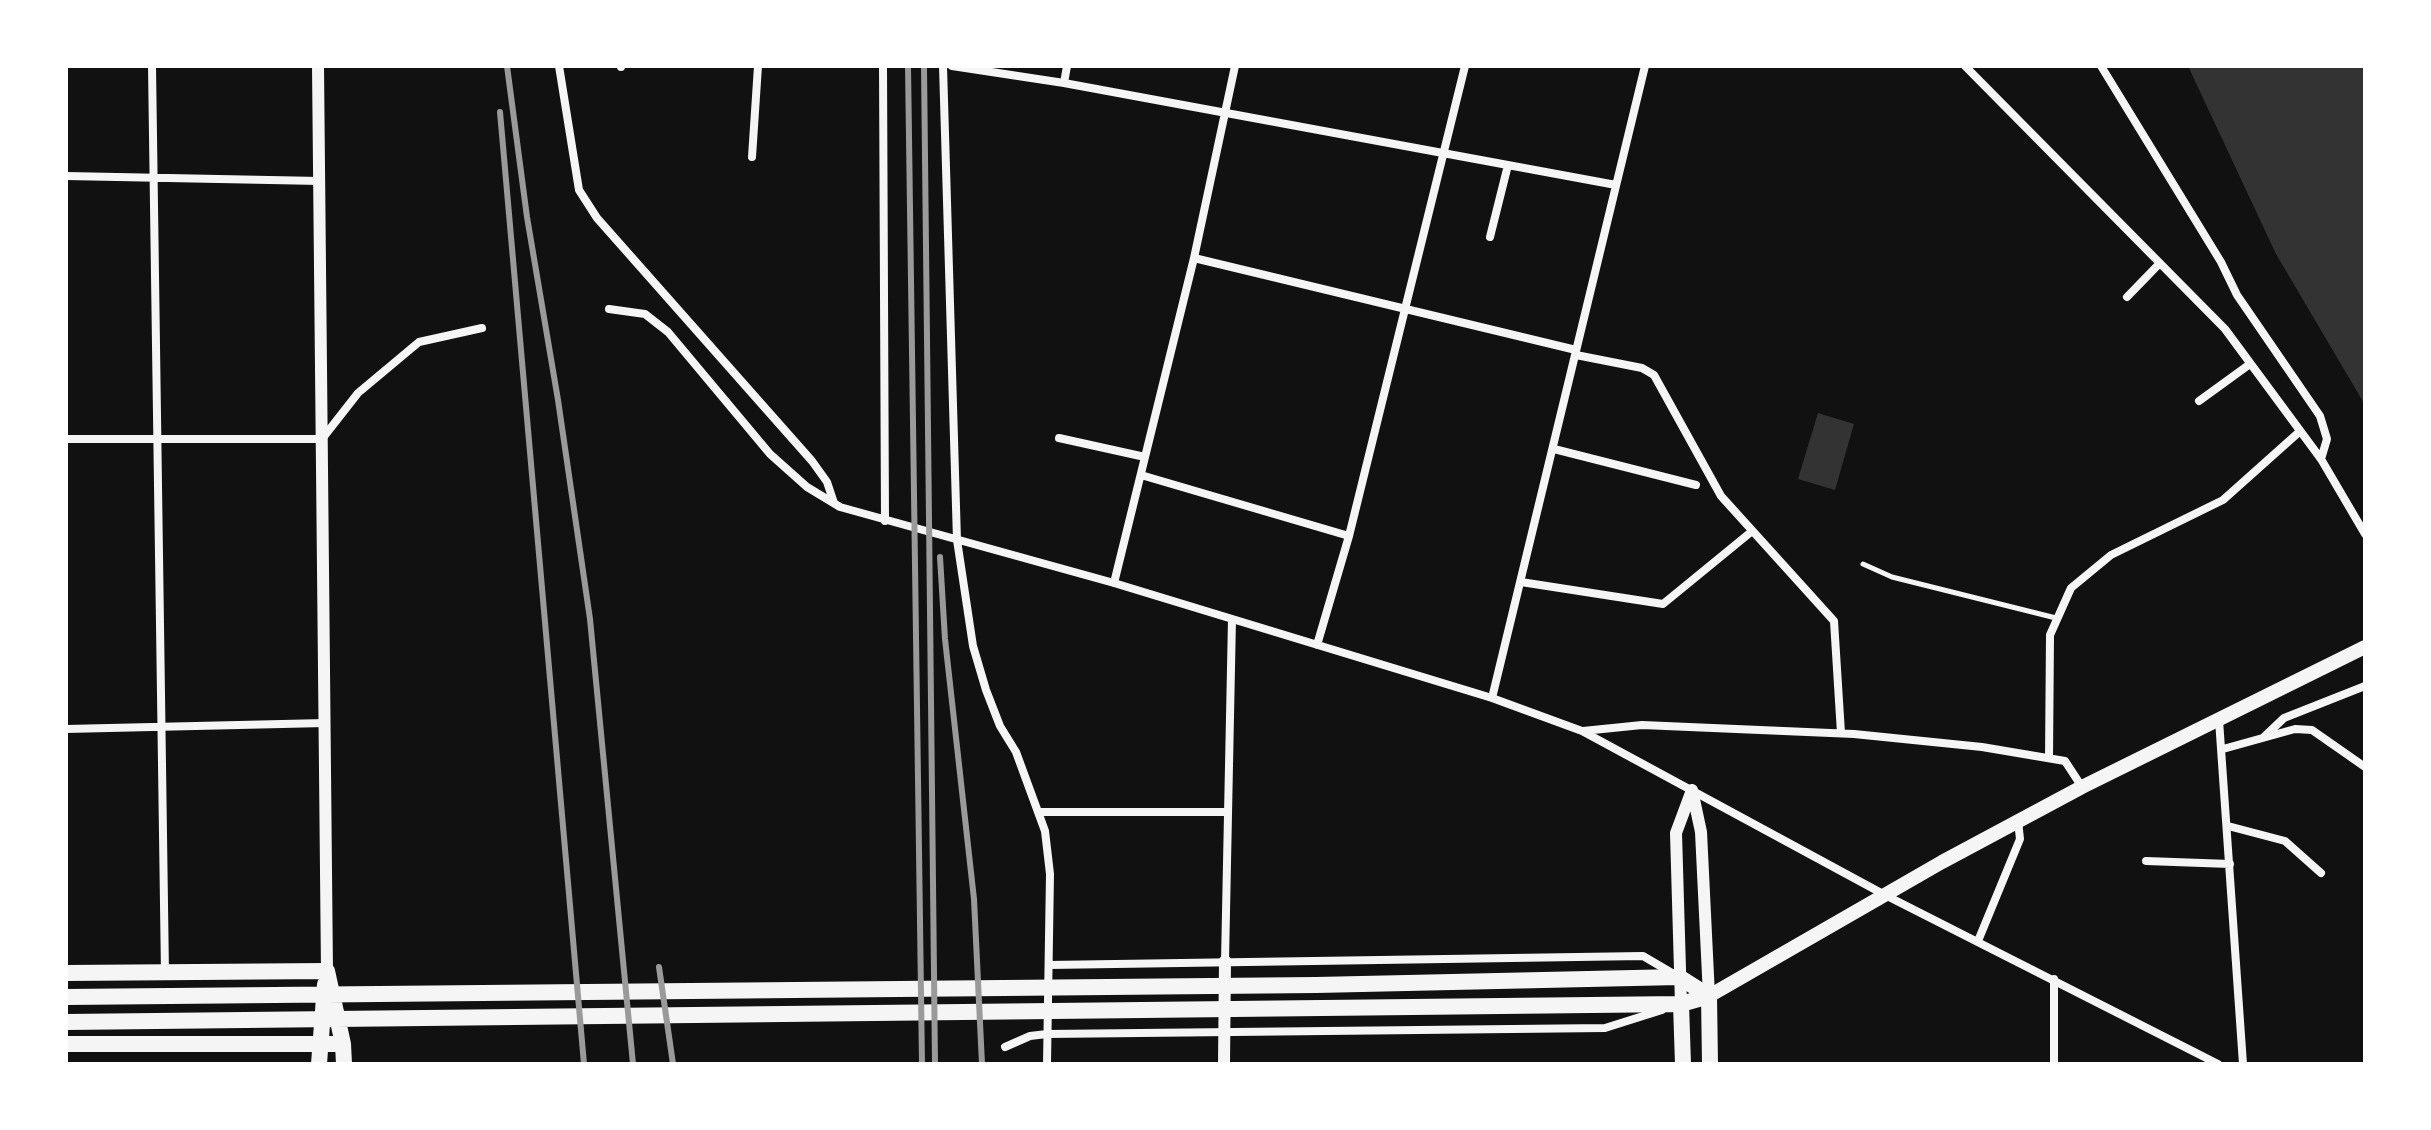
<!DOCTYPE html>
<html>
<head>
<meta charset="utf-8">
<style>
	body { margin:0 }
	#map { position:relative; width:2431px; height:1130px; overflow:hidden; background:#111; font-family:"Sofia Sans Condensed",sans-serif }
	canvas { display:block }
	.frame { position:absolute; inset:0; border:68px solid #fff; pointer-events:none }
</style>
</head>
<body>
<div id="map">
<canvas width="2431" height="1130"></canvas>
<div class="frame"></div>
</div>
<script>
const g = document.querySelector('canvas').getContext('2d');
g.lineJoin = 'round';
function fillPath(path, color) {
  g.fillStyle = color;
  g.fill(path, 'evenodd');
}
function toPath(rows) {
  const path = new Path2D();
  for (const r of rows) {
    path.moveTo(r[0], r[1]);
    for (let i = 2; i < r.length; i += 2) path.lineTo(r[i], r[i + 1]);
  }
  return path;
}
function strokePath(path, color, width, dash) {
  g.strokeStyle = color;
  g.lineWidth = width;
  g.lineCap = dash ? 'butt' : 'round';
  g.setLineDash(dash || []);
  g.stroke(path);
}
const water = toPath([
	[2188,66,2365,66,2365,405,2276,254],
	[1818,413,1854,424,1835,490,1798,479]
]);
const service = toPath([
	[1863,564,1892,577,2056,618]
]);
const minor = toPath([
	[152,66,165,973],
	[559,66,579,190,597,218,812,461,827,482,834,503],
	[883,66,885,521],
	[943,66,957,540,973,646,986,690,1000,726,1016,752,1045,831,1050,874,1047,1064],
	[952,66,1064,83,1616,185],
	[1965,66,2225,329,2321,459,2365,534],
	[2101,66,2221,262,2237,295,2320,416,2327,439,2321,459],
	[621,67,621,66],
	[1064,83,1067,66],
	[752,157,758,66],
	[66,176,320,181],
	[1490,237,1508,165],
	[1194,258,1576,350],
	[2127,297,2160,263],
	[609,309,645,314,668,332,770,454,807,487,840,507,1114,583,1492,698,1582,731,1885,895,2218,1064],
	[1576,355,1642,368,1654,375,1721,496,1834,621,1841,733],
	[2199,401,2250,364],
	[1059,438,1145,457],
	[66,439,322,439,358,393,419,342,482,328],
	[1554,449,1696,485],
	[1141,475,1349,536],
	[1521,582,1663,604,1751,532],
	[1114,583,1194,258,1235,66],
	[1317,645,1349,536,1465,66],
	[1492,698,1645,66],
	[2219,720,2243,1064],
	[66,729,325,723],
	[1583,731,1642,725,1854,734,1982,747,2065,761,2082,787],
	[2264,737,2284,718,2365,686],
	[2223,749,2295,729,2312,730,2365,767],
	[2049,758,2050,635,2071,588,2111,555,2223,500,2298,433],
	[1038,812,1228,812],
	[2228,826,2285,841,2321,873],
	[2146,861,2230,864],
	[1978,941,2020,839,2018,821],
	[1225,961,1232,619],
	[1049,965,1643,956,1672,973],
	[2054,979,2054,1064],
	[1005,1047,1030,1036,1047,1034,1605,1028,1662,1010]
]);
const tertiary = toPath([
	[318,66,327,971],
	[1692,790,1701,832,1709,996],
	[1681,1004,1676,833,1692,790],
	[1224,1064,1225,961]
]);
const secondary = toPath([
	[1709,996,1942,862,2082,787,2365,647]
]);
const primary = toPath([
	[327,971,343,1044,344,1064],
	[66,973,327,971],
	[1709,996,1710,1064],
	[66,997,1316,985,1679,977,1709,996],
	[1681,1004,1683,1064],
	[66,1022,1681,1004,1709,996],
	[66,1044,343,1044],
	[319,1064,325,984]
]);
const rail = toPath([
	[507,66,527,217,558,400,590,619,633,1064],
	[908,66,922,1064],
	[924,66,935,1064],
	[500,112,584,1064],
	[940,557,945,639,974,899,982,1064],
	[659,967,673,1064]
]);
fillPath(water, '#333');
strokePath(service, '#f5f5f5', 5);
strokePath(minor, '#f5f5f5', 8);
strokePath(tertiary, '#f5f5f5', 12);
strokePath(secondary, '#f5f5f5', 14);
strokePath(primary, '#f5f5f5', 16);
strokePath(rail, '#9a9a9a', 6);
</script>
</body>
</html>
